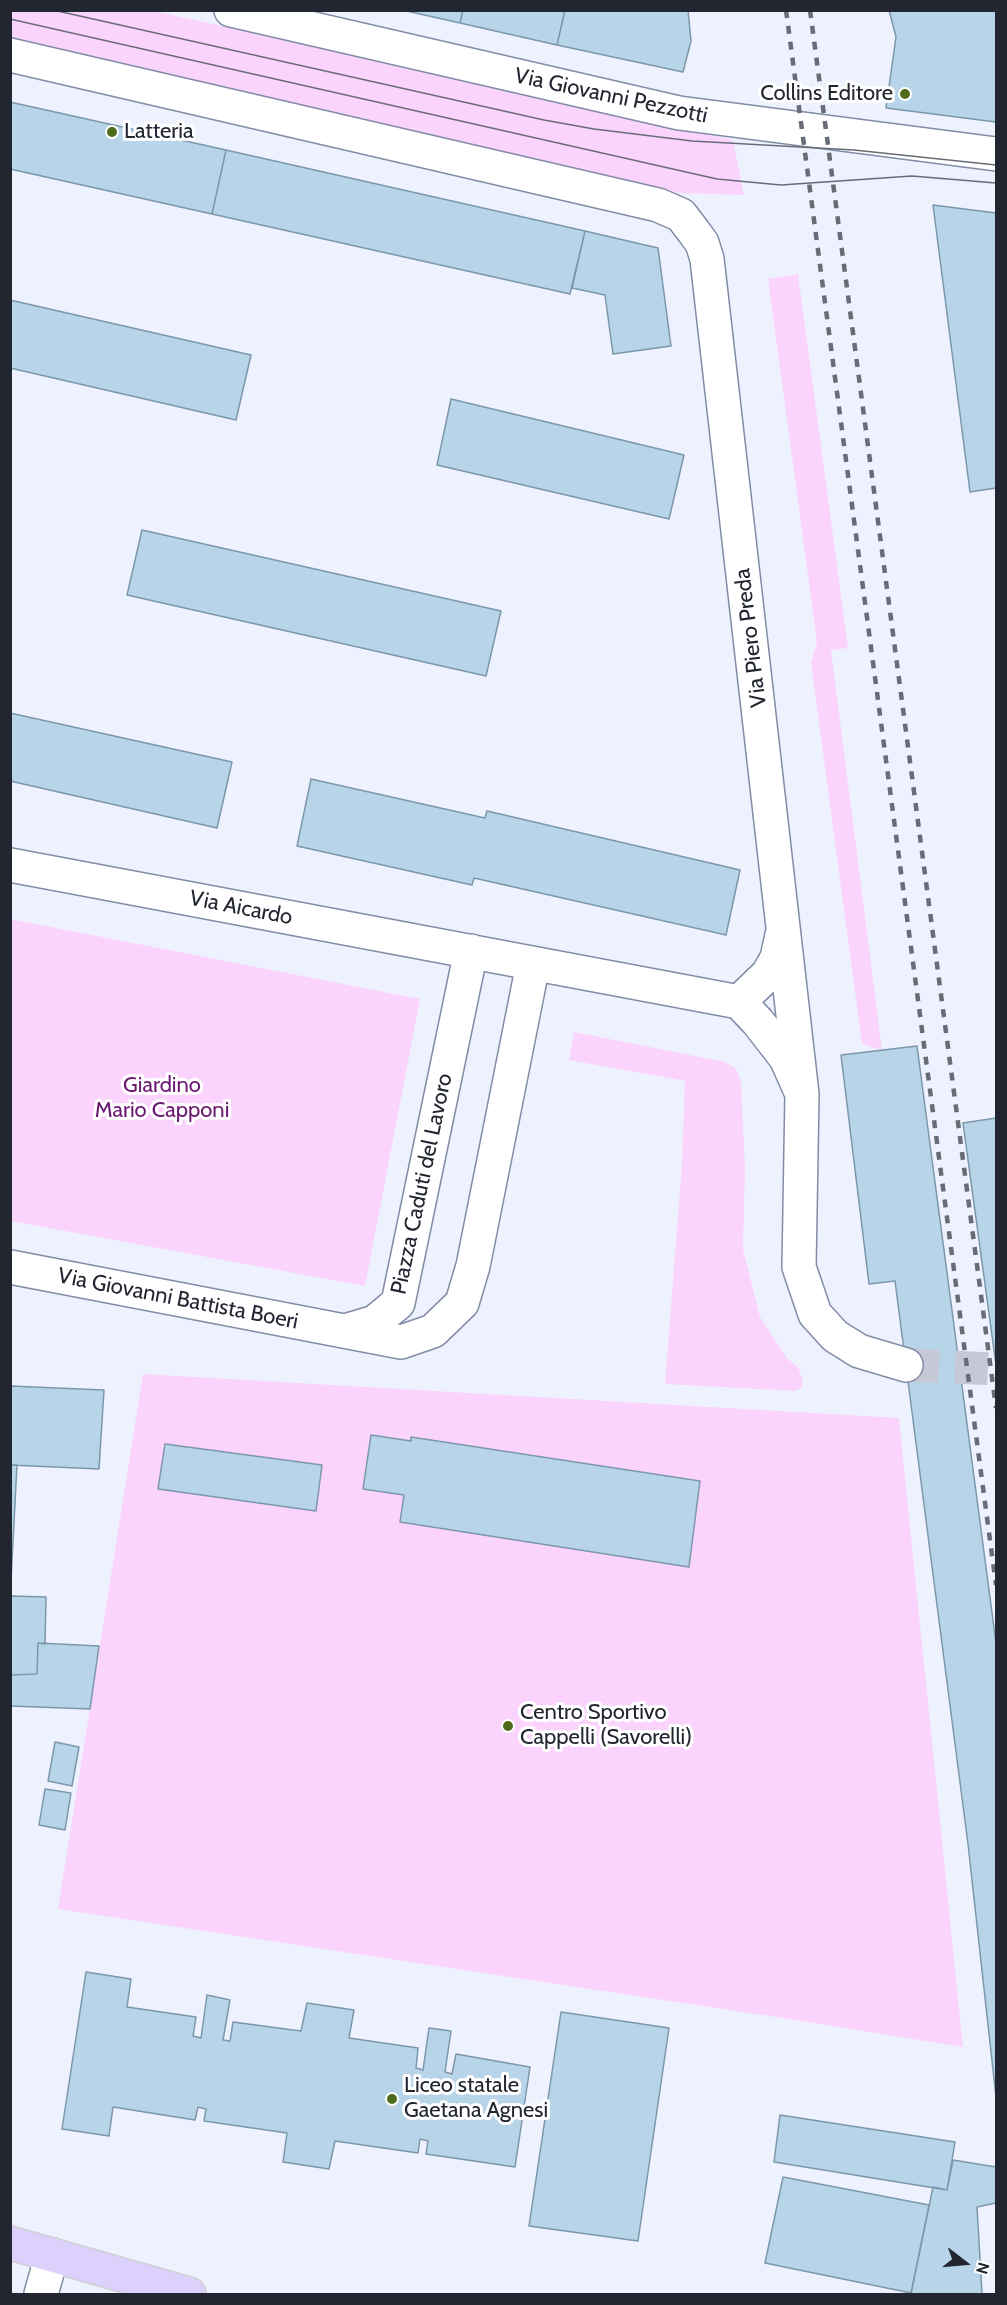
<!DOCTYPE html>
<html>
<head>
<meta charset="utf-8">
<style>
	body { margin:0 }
	#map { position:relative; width:1007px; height:2305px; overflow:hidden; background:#eef2fe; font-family:Cabin,sans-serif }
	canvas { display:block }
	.frame { position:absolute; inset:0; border:12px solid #222631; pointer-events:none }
	.north { position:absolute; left:935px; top:2233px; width:60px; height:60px; -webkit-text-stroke:4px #fff; paint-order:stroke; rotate:106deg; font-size:16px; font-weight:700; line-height:24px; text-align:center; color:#222631 }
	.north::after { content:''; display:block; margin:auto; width:21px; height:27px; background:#222631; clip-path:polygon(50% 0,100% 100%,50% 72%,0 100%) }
</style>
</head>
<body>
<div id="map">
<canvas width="1007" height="2305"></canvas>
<div class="frame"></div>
<div class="north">N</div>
</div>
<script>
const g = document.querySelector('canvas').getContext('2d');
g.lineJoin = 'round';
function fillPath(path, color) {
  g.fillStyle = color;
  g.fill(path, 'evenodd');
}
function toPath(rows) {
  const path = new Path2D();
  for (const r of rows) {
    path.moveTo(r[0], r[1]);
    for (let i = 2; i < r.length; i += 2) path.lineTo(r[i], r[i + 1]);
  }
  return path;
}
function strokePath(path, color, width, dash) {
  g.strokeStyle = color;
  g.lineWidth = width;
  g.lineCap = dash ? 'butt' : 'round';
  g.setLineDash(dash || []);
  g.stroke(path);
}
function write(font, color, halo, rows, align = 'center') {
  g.font = font + ' Cabin,sans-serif';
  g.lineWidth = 6;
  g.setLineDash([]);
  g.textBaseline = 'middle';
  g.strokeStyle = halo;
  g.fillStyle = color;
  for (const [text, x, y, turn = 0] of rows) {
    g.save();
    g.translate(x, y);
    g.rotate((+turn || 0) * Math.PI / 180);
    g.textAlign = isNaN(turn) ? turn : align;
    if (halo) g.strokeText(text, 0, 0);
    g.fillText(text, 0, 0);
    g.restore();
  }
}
const green = toPath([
	[11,11,154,11,733,140,744,195,680,193,11,41],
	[798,274,848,648,831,650,882,1050,862,1044,811,663,817,642,768,279],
	[10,919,420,999,365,1286,11,1221],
	[574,1032,725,1062,736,1069,741,1081,745,1170,743,1249,760,1317,786,1357,799,1369,803,1382,801,1388,795,1391,665,1384,682,1163,685,1081,569,1060],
	[143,1374,899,1418,963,2047,776,2017,58,1909]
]);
const building = toPath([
	[402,10,463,10,460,23,402,10],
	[463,10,565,10,557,45,460,23,463,10],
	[565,10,688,10,691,41,683,72,557,45,565,10],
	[889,10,996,10,996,122,886,108,896,37,889,10],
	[10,102,226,150,212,214,10,169,10,102],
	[226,150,585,231,570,294,212,214,226,150],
	[933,205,996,213,996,488,970,492,933,205],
	[585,231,658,248,671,346,613,354,605,295,572,288,585,231],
	[10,300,251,355,236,420,10,368,10,300],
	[451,399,684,455,669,519,437,465,451,399],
	[142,530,501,611,486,676,127,595,142,530],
	[10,713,232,762,217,828,10,781,10,713],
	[311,779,485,818,487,811,740,870,726,935,474,878,472,885,297,846,311,779],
	[917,1046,996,1643,996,2097,968,1844,895,1281,869,1284,841,1055,917,1046],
	[996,1118,996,1365,963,1123,996,1118],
	[10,1386,104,1390,99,1469,10,1465,10,1386],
	[371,1435,411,1441,411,1437,700,1481,689,1567,400,1522,404,1495,363,1489,371,1435],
	[165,1444,322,1465,316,1511,158,1489,165,1444],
	[10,1465,17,1465,10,1600,10,1465],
	[11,1596,46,1597,45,1644,38,1643,37,1674,10,1675,11,1596],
	[38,1643,99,1646,90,1709,10,1706,10,1675,37,1674,38,1643],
	[55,1742,79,1747,72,1786,48,1781,55,1742],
	[45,1789,71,1793,65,1830,39,1825,45,1789],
	[86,1972,131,1979,127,2007,196,2017,193,2036,201,2038,207,1995,230,2000,223,2040,230,2041,233,2022,301,2031,307,2003,354,2010,349,2038,418,2048,416,2068,423,2070,429,2028,451,2031,445,2072,452,2074,456,2054,530,2067,515,2167,426,2154,428,2141,420,2139,418,2153,335,2141,329,2169,283,2162,287,2133,204,2121,206,2109,198,2107,195,2120,113,2107,109,2136,62,2129,86,1972],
	[561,2012,669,2028,638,2241,529,2226,561,2012],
	[780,2115,955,2142,947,2190,774,2162,780,2115],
	[953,2160,996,2167,996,2203,977,2207,982,2294,911,2294,933,2187,947,2190,953,2160],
	[783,2177,929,2205,911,2293,765,2263,783,2177]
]);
const streetTunnel = toPath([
	[906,1365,996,1369]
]);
const street = toPath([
	[231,10,679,113,996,154],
	[10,55,658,205,681,215,694,232,702,243,707,259,802,1094],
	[10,865,739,1002,758,1022,786,1058,802,1094,799,1267,815,1314,835,1336,859,1351,906,1365],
	[739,1002,768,974,777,958,782,935],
	[10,1267,401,1342,433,1331,462,1303,473,1266,533,964],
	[345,1331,375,1322,398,1303,471,951],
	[41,2294,52,2255]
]);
const primary = toPath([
	[10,2243,189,2294]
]);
const tram = toPath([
	[53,10,544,120,594,129,692,141,854,150,996,165],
	[10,19,717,179,781,185,912,176,996,183]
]);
const rail = toPath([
	[786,10,996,1585],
	[810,10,996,1408]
]);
const markers = [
	[905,94,6,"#516b1c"],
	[112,132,6,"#516b1c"],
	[508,1726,6,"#516b1c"],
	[392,2099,6,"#516b1c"]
];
const poiNames = [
	["Collins Editore",893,94,"right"],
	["Latteria",124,132],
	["Centro Sportivo",520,1713],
	["Cappelli (Savorelli)",520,1738],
	["Liceo statale",404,2086],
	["Gaetana Agnesi",404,2111]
];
const streetNames = [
	["Via Giovanni Pezzotti",611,96,12],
	["Via Piero Preda",751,638,-97],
	["Via Aicardo",241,908,11],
	["Piazza Caduti del Lavoro",422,1184,-78],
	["Via Giovanni Battista Boeri",178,1299,11]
];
const parkNames = [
	["Giardino",162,1086],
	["Mario Capponi",162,1111]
];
fillPath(green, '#fad4fc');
fillPath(building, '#b8d4e9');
strokePath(building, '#7c97ab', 1.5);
strokePath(streetTunnel, '#c5c9d5', 33, [33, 16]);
strokePath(street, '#818ca7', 36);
strokePath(primary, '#cecfd2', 36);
strokePath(street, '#fff', 33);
strokePath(primary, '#dcd0fc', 33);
strokePath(tram, '#686c77', 1.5);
strokePath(rail, '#686c77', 4.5, [8, 8]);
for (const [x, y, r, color] of markers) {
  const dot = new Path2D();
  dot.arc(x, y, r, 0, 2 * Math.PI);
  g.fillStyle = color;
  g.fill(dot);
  strokePath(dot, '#fff', 2);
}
write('22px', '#222631', '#fff', poiNames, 'left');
write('22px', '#222631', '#fff', streetNames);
write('22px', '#6b1872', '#fff', parkNames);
</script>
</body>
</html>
